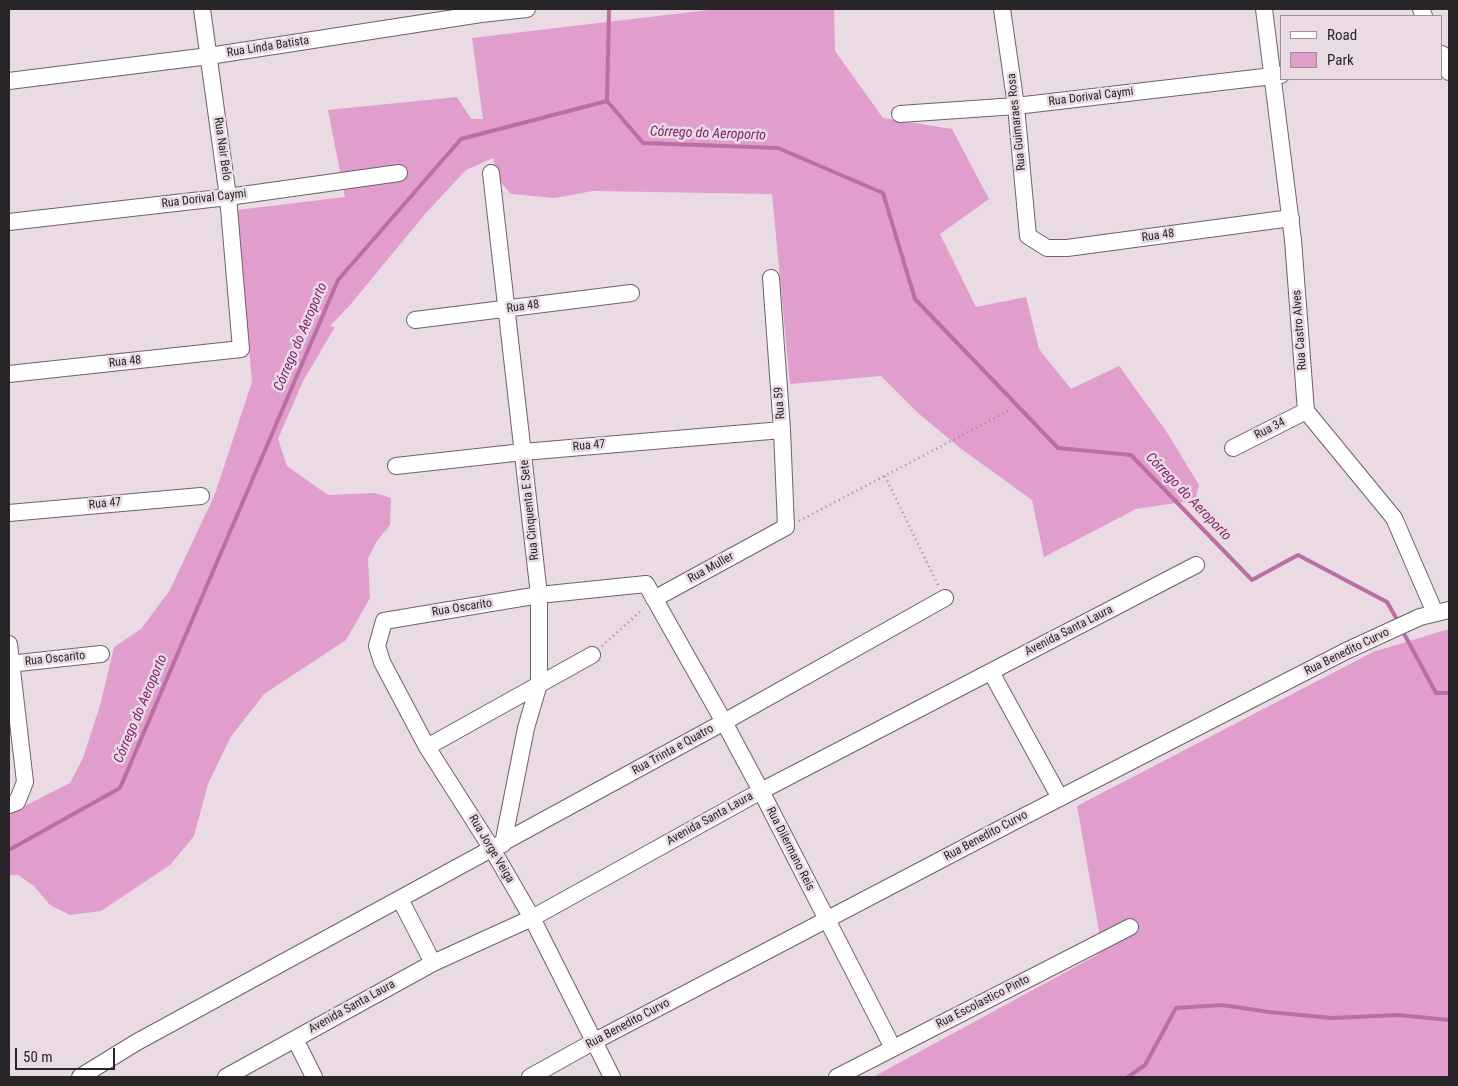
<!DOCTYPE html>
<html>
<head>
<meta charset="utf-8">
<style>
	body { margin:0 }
	#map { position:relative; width:1458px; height:1086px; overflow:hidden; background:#e9dae4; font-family:"Roboto Condensed",sans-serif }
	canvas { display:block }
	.frame { position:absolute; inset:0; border:10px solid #292427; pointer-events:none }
	.legend { position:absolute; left:1280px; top:15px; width:162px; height:65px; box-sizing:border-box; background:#e9dae4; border:1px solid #9c9198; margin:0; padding:6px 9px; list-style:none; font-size:15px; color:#292427 }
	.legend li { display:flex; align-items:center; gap:10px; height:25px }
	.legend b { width:25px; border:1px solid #9c9198 }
	.scale { position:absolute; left:15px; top:1048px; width:100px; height:22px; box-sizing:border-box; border:2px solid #292427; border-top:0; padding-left:6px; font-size:15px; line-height:18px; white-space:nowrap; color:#292427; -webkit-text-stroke:4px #e9dae4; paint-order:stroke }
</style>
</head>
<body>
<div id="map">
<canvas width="1458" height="1086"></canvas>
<div class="frame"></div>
<ul class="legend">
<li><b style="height:6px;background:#fff"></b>Road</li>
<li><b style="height:14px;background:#e19ecc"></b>Park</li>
</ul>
<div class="scale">50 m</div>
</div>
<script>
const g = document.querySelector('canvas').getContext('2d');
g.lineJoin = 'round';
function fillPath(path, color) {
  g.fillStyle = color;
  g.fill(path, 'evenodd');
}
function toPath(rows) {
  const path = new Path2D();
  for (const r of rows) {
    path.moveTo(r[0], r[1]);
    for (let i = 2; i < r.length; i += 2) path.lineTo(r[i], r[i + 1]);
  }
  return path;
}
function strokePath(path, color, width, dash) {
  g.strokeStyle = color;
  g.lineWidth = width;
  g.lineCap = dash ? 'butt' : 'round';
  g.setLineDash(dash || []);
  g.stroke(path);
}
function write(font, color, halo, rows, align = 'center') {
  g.font = font + ' "Roboto Condensed",sans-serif';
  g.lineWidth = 5;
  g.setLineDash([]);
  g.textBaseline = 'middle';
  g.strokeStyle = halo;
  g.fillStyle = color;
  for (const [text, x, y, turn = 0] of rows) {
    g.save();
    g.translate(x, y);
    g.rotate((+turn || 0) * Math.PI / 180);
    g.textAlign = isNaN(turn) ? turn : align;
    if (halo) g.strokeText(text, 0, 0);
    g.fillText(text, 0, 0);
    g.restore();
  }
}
const green = toPath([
	[717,9,834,9,835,51,883,118,952,129,989,199,940,234,976,307,1026,297,1039,349,1071,389,1119,366,1166,431,1199,485,1195,500,1136,509,1044,557,1032,500,960,448,918,413,881,376,790,384,772,194,593,191,555,198,511,194,499,180,493,158,466,170,426,213,350,305,330,326,335,327,303,381,278,439,287,466,328,495,375,493,391,498,390,525,377,541,368,558,370,598,346,640,264,694,230,738,208,784,194,836,170,865,101,911,70,915,50,905,34,886,18,875,9,875,9,814,70,783,83,758,101,702,114,647,141,629,170,590,215,494,252,382,237,210,345,197,328,110,457,97,471,119,483,119,472,38],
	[1449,629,1449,1077,873,1077,1097,955,1099,931,1077,806,1373,652]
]);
const stream = toPath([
	[607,101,609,9],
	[1402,630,1436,693,1449,693],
	[9,850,120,788,338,280,461,139,607,101,643,143,778,148,883,193,915,299,1058,448,1131,455,1252,580,1298,555,1387,602,1399,623],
	[1128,1077,1145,1065,1176,1008,1222,1005,1269,1012,1332,1018,1398,1015,1449,1020]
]);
const path = toPath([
	[885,476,938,585],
	[799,521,1010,410],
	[602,646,643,609]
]);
const minor = toPath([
	[1002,9,1016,106,1028,236,1047,248,1067,248,1291,218],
	[1264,9,1293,240,1306,411,1394,518,1435,613],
	[1421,9,1424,16],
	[1442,54,1449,72],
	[9,81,209,56,481,14,527,9],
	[900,114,1016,106,1281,75],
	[491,173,539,595,539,684,526,728,503,844],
	[9,222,228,197,399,173],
	[415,320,631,293],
	[9,374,241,349,228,197,202,9],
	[1233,448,1306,411],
	[396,466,523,452,782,430],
	[9,513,201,496],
	[654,599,786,527,782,430,771,278],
	[9,644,25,782,17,802,9,805],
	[9,664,101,654],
	[991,672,1060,798],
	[427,747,592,655],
	[400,899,433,963],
	[295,1039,314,1077],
	[80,1077,137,1042,724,722,945,598],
	[226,1077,433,963,532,918,761,791,1196,565],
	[530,1077,593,1042,1015,821,1346,651,1420,617,1449,610],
	[612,1077,532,918,492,849,427,747,382,662,377,646,384,621,539,595,646,584,724,722,761,791,893,1048],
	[837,1077,1130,927]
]);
const streetNames = [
	["Rua Linda Batista",268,47,-9],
	["Rua Dorival Caymi",1091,97,-7],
	["Rua Guimaraes Rosa",1017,122,-96],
	["Rua Nair Belo",222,149,82],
	["Rua Dorival Caymi",204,199,-7],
	["Rua 48",1158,236,-8],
	["Rua 48",523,307,-8],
	["Rua Castro Alves",1300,330,-94],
	["Rua 48",125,362,-6],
	["Rua 59",780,403,-94],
	["Rua 34",1270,429,-27],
	["Rua 47",589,446,-5],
	["Rua 47",105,504,-5],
	["Rua Cinquenta E Sete",530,510,-96],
	["Rua Muller",711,568,-29],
	["Rua Oscarito",462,608,-9],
	["Avenida Santa Laura",1069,631,-27],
	["Rua Benedito Curvo",1347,652,-26],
	["Rua Oscarito",55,659,-6],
	["Rua Trinta e Quatro",673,750,-29],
	["Avenida Santa Laura",710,819,-29],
	["Rua Benedito Curvo",986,836,-28],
	["Rua Jorge Veiga",491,849,59],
	["Rua Dilermano Reis",790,849,63],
	["Rua Escolastico Pinto",983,1002,-27],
	["Avenida Santa Laura",352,1007,-29],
	["Rua Benedito Curvo",628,1024,-28]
];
const waterNames = [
	["Córrego do Aeroporto",708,134,2],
	["Córrego do Aeroporto",301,337,-67],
	["Córrego do Aeroporto",1188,497,46],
	["Córrego do Aeroporto",141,709,-67]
];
fillPath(green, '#e19ecc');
strokePath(stream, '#ba6ea4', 4);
strokePath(minor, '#6e6169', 18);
strokePath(path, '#958a91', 2.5, [1, 4]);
strokePath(minor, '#fff', 16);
write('12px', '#292427', '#e9dae4', streetNames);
write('italic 14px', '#80246b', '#e9dae4', waterNames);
</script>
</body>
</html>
